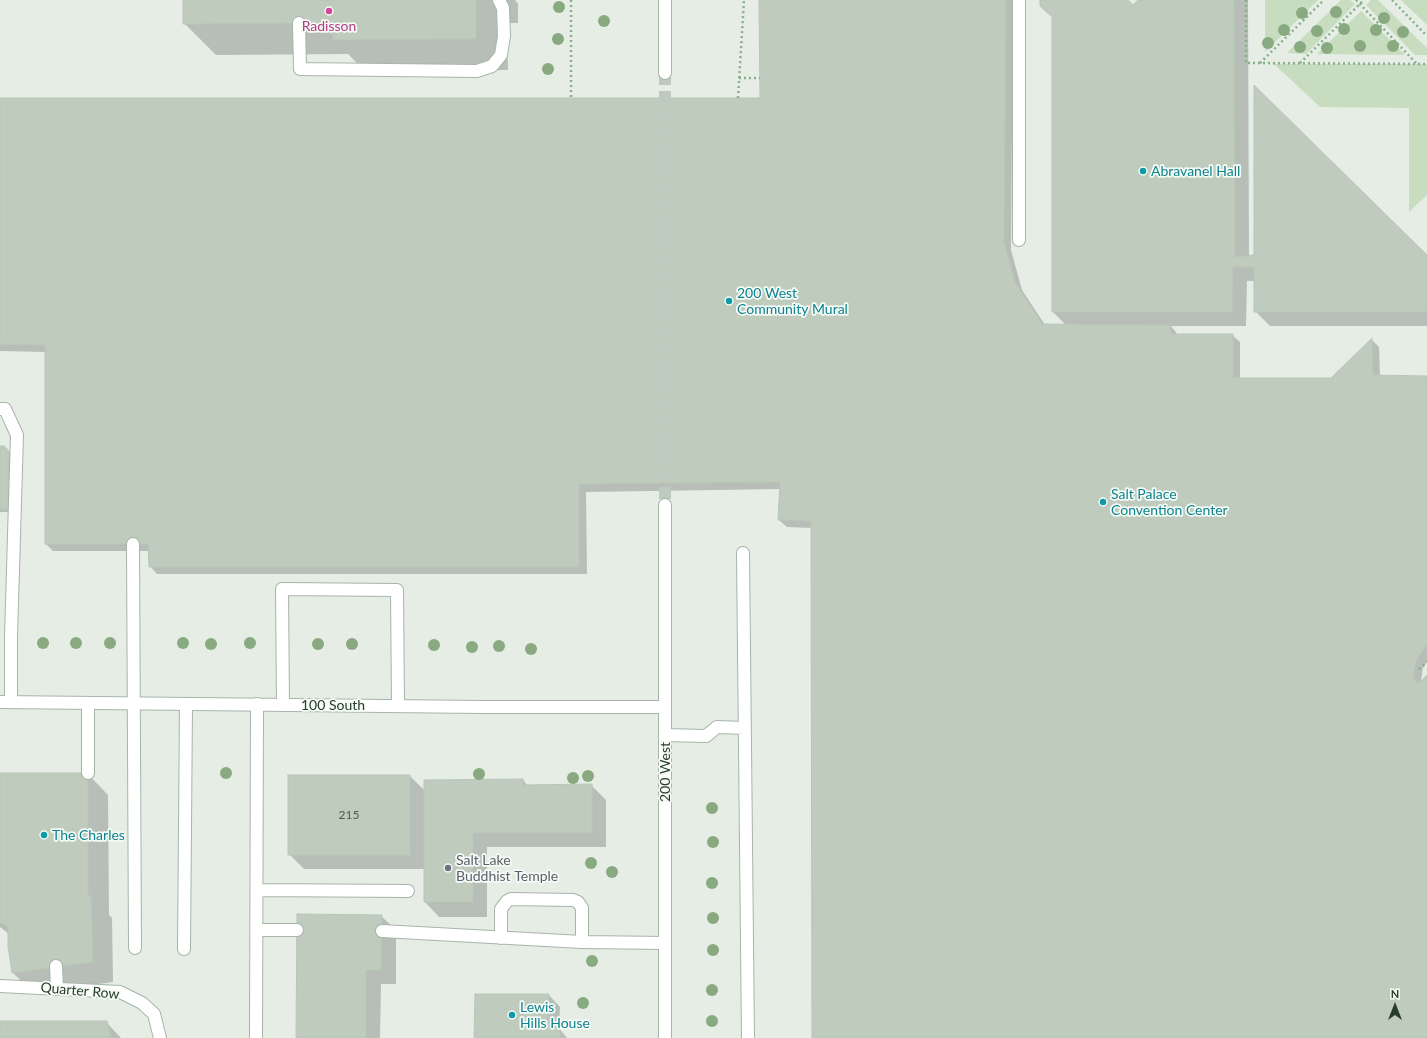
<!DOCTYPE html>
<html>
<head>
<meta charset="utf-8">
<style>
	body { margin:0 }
	#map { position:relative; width:1427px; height:1038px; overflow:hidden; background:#e5ede5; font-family:Lato,sans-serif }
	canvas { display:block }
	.north { position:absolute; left:1375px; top:986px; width:40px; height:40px; -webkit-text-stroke:3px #f6faf5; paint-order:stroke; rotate:0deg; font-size:11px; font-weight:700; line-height:16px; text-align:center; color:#243e28 }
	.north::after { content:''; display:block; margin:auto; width:14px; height:18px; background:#243e28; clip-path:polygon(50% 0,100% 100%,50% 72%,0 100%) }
</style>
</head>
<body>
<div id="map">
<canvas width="1427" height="1038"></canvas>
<div class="north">N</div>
</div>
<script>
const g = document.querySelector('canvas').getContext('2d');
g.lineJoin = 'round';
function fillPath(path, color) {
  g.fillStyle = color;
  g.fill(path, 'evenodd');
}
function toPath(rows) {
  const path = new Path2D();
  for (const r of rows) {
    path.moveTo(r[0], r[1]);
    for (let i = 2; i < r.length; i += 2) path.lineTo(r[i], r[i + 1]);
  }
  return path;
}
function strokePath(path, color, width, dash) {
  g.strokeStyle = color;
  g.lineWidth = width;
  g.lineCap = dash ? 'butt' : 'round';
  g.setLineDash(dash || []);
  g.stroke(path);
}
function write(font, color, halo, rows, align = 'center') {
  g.font = font + ' Lato,sans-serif';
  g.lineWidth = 3.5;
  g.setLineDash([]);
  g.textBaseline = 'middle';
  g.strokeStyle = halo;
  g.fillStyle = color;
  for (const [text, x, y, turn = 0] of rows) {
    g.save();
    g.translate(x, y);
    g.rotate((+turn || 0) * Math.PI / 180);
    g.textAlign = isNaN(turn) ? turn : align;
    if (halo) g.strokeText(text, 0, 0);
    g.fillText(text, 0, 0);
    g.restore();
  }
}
const green = toPath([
	[1265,0,1318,0,1265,52],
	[1341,0,1350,0,1355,4,1306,54,1287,53],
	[1371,0,1378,0,1427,48,1427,55,1415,55,1366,5],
	[1401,0,1427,0,1427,25],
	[1361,11,1405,55,1317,54],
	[1274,64,1427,64,1427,195,1409,212,1409,108,1320,107]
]);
const shadow = toPath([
	[184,0,515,0,518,4,518,23,507,23,508,70,365,71,348,54,216,55,184,23],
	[760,0,1013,0,1011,250,1022,290,1045,325,1066,325,1053,312,1053,18,1041,0,1126,0,1133,7,1140,0,1248,0,1249,257,1427,256,1427,326,1270,326,1255,311,1255,281,1247,281,1246,326,1171,326,1178,335,1232,335,1240,342,1240,379,1332,379,1372,340,1379,347,1380,376,1427,377,1427,662,1423,668,1421,682,1427,676,1427,1038,813,1038,812,528,787,527,779,520,781,489,586,492,587,574,157,574,150,566,149,551,53,551,46,544,46,352,0,351,0,99,761,99],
	[0,447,4,447,13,456,12,512,0,512],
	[0,774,88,774,108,795,109,915,112,918,113,982,34,993,13,973,9,934,0,927],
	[410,776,425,791,523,780,528,786,591,785,606,800,606,847,487,847,487,917,439,917,425,902,425,869,304,869,289,854],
	[381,916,396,930,396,984,381,984,380,1038,297,1038],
	[549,995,560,1007,559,1028,567,1038,475,1038],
	[0,1022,106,1022,121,1038,0,1038]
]);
const building = toPath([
	[183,0,476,0,476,39,333,40,333,23,183,24,183,0],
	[759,0,1006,0,1004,242,1015,282,1042,324,1171,325,1171,334,1233,334,1233,378,1331,378,1372,338,1373,375,1427,376,1427,644,1416,661,1413,678,1418,684,1427,675,1427,1038,812,1038,811,521,778,520,780,482,579,484,579,567,149,567,148,544,45,544,45,345,0,344,0,98,760,98,759,0],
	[1040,0,1128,0,1133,5,1138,0,1234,0,1235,257,1254,255,1254,85,1427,255,1427,312,1254,312,1254,267,1233,267,1232,312,1052,312,1052,17,1040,6,1040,0],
	[0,446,4,446,9,451,9,509,0,509,0,446],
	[0,773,88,773,88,897,91,896,93,962,12,973,8,946,8,927,0,922,0,773],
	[288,775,410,775,410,855,288,855,288,775],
	[523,779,523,785,592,784,592,833,473,833,473,902,424,902,424,780,523,779],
	[297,914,382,915,381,970,366,970,366,1038,296,1038,297,914],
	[475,994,549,994,548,1022,556,1024,556,1028,560,1031,560,1038,474,1038,475,994],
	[0,1021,107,1021,111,1038,0,1038,0,1021]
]);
const tertiaryTunnel = toPath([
	[665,73,665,505]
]);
const path = toPath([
	[571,0,571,98],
	[1246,0,1246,63,1427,64],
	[1356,0,1417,64],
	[1392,0,1427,36],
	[1260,63,1324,0],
	[1300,63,1364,0],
	[739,78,760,78],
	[738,98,744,0],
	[1419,669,1427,662]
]);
const service = toPath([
	[1019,0,1019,240],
	[299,23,300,69,477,71,492,66,501,55,504,36,503,8,499,0],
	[0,409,5,409,17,435,11,636,11,702],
	[133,544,135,948],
	[743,553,748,1038],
	[283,705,282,589,397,590,398,705],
	[665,735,706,736,717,727,745,728],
	[88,773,88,703],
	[257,890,408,891],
	[257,930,297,930],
	[382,931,582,942,665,943],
	[501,938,501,909,507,901,511,899,573,900,578,902,582,908,582,942],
	[184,949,186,704],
	[56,966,57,988],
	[0,986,120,992,142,1003,154,1014,160,1038],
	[256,1038,257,704]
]);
const tertiary = toPath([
	[665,73,665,0],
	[0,702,483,707,665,707],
	[665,1038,665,505]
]);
const trees = [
	[559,7],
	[1336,12],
	[1302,13],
	[1384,18],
	[604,21],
	[1344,29],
	[1284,30],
	[1376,30],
	[1317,31],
	[1403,32],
	[558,39],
	[1268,43],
	[1360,46],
	[1393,46],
	[1300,47],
	[1327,48],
	[548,69],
	[43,643],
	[76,643],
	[110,643],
	[183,643],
	[250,643],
	[211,644],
	[318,644],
	[352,644],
	[434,645],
	[499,646],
	[472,647],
	[531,649],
	[226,773],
	[479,774],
	[588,776],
	[573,778],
	[712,808],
	[713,842],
	[591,863],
	[612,872],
	[712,883],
	[713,918],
	[713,950],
	[592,961],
	[712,990],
	[583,1003],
	[712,1021]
];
const markers = [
	[329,11,4,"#d1479c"],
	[1143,171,4,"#0f9aa8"],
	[729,301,4,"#0f9aa8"],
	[1103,502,4,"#0f9aa8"],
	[44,835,4,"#0f9aa8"],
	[448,868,4,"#6b7280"],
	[512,1015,4,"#0f9aa8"]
];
const numberNames = [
	["215",349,815]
];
const hotelNames = [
	["Radisson",329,26]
];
const cultureNames = [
	["Abravanel Hall",1151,171],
	["200 West",737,293],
	["Community Mural",737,309],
	["Salt Palace",1111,494],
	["Convention Center",1111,510],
	["The Charles",52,835],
	["Lewis",520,1007],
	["Hills House",520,1023]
];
const streetNames = [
	["100 South",333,705],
	["200 West",665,772,-90],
	["Quarter Row",80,991,5]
];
const worshipNames = [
	["Salt Lake",456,860],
	["Buddhist Temple",456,876]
];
fillPath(green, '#c8ddbf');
fillPath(shadow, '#0003');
fillPath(building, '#becbbd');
strokePath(building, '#b7c7b7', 1);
strokePath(tertiaryTunnel, '#becabf', 12, [12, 6]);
strokePath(service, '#a7b5a9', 14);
strokePath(tertiary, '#a7b5a9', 14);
strokePath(path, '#87af8a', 2.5, [2, 3]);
strokePath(service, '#fff', 12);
strokePath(tertiary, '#fff', 12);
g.fillStyle = '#89aa81';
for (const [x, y] of trees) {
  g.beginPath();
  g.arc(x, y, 6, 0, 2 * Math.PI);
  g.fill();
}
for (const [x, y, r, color] of markers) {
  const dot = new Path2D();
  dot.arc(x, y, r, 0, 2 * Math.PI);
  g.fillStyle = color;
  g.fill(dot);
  strokePath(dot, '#f6faf5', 1.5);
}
write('12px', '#4a614d', null, numberNames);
write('14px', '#b23c85', '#f6faf5', hotelNames);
write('14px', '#0d838f', '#f6faf5', cultureNames, 'left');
write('14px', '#243e28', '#f6faf5', streetNames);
write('14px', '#5b616d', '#f6faf5', worshipNames, 'left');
</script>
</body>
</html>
